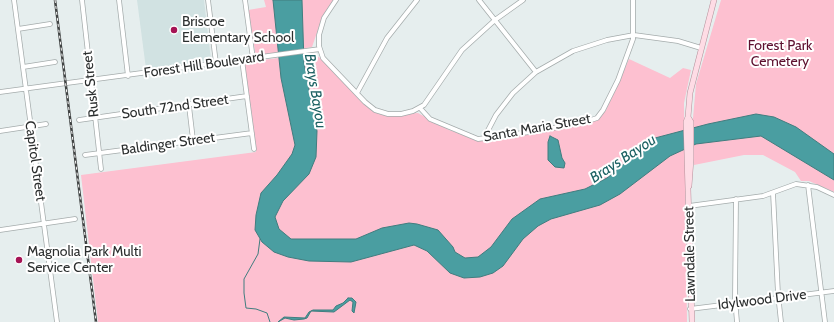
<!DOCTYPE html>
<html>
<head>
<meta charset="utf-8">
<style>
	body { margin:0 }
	canvas { display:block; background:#e6eeee }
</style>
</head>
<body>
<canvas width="834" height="322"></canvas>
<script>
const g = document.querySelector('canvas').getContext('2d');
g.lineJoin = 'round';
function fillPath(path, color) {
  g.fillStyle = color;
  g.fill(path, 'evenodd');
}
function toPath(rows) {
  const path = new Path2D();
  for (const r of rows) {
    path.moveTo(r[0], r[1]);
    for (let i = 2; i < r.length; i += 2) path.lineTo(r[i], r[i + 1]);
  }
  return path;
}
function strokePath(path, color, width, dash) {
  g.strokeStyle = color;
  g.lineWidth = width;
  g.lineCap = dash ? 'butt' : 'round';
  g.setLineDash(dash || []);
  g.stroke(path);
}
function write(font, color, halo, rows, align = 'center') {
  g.font = font + ' Cabin,sans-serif';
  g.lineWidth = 4;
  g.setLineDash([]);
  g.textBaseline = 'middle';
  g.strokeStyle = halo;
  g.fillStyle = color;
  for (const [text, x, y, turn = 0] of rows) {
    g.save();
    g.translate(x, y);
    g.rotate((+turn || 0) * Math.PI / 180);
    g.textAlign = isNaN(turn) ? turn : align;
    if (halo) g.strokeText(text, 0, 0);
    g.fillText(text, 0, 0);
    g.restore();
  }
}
const built = toPath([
	[137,0,204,0,211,60,146,69]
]);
const green = toPath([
	[264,0,334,0,321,21,312,47,256,57,248,10,266,7],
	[721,0,834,0,834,192,809,181,801,181,795,172,763,155,744,155,694,165,693,118,696,84],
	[308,54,319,57,361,99,388,115,418,113,449,130,479,140,578,125,597,120,606,110,629,59,670,78,683,68,691,70,684,103,687,322,98,322,81,175,256,152,244,64,247,62]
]);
const water = toPath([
	[273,0,302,0,304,63,317,131,316,157,309,174,283,201,275,217,279,229,291,239,356,239,382,228,409,223,417,224,438,230,453,247,455,252,465,258,478,257,491,247,512,219,540,199,585,189,607,178,655,138,708,124,756,114,774,117,796,127,834,154,834,180,761,136,696,144,670,156,620,194,600,205,551,219,538,226,523,239,503,266,493,273,480,277,464,278,450,273,427,251,414,245,351,262,309,261,288,257,274,252,262,242,255,230,256,215,261,193,277,175,292,154,295,145,281,78,273,0],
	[550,136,558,140,562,158,565,163,564,168,555,167,548,160,548,142,550,136],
	[348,298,352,298,356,302,354,313,352,311,353,302,350,300,334,312,311,311,307,318,304,319,294,320,285,318,278,322,284,317,305,318,309,312,313,310,333,310,336,306,343,303,348,298]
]);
const stream = toPath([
	[260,239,258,254,244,279,244,293,246,308,256,309,267,313,270,322]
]);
const minor = toPath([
	[14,0,57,322],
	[82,0,101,169],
	[119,0,128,76],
	[208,0,216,63],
	[245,0,253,59],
	[336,0,324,18,319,35,319,46,323,58,365,102,375,110,388,114,401,114,413,111,424,105,462,50,495,20,523,0],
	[479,0,536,72],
	[18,29,50,24],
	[242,60,254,149],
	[23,67,55,62],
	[0,92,320,49],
	[357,93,387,38,417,0],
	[189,106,193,140],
	[420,108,430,119,478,139,537,131,585,122,597,118,603,110,618,80,633,39,633,0],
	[79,120,247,96],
	[0,131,46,124],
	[484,138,496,115,513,93,536,72,573,51,607,40,634,35,678,41,701,48],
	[85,155,252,133],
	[808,185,825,322],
	[773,193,778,294,781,322],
	[736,199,735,299,737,322],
	[689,206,763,196,796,184,817,187,834,195],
	[0,230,75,219],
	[690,309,834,291]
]);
const major = toPath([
	[688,117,686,122,692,322],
	[689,186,691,159,691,122,688,117,690,93,714,0]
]);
const rail = toPath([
	[55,0,96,322]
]);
const markers = [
	[174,30,4,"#a51354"],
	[19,260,4,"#a51354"]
];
const poiNames = [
	["Briscoe",182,22],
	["Elementary School",182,38],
	["Magnolia Park Multi",27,252],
	["Service Center",27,268]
];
const parkNames = [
	["Forest Park",780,46],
	["Cemetery",780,62]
];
const streetNames = [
	["Forest Hill Boulevard",204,65,-8],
	["Rusk Street",91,84,-96],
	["South 72nd Street",175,107,-8],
	["Santa Maria Street",537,128,-10],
	["Baldinger Street",168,144,-8],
	["Capitol Street",35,161,82],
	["Lawndale Street",690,254,-91],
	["Idylwood Drive",762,300,-7]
];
const waterNames = [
	["Brays Bayou",315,91,81],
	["Brays Bayou",623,159,-33]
];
fillPath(built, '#d1e2e2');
fillPath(green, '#fdc0d0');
fillPath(water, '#4a9ea1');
strokePath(water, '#417d7f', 1);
strokePath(stream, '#417d7f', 1);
strokePath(minor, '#a5acac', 5.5);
strokePath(major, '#b4909a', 6);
strokePath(minor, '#fff', 4);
strokePath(major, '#fedce5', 5);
strokePath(rail, '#404343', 2.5);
strokePath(rail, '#fff', 1, [3]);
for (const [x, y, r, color] of markers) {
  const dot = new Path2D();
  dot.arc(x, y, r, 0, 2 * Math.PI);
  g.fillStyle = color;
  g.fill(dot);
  strokePath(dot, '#fff', 1.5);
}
write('14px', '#2c2f2f', '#fff', poiNames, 'left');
write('14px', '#5d102f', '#fff', parkNames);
write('14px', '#2c2f2f', '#fff', streetNames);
write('italic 15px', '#1c6163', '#fff', waterNames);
</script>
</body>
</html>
